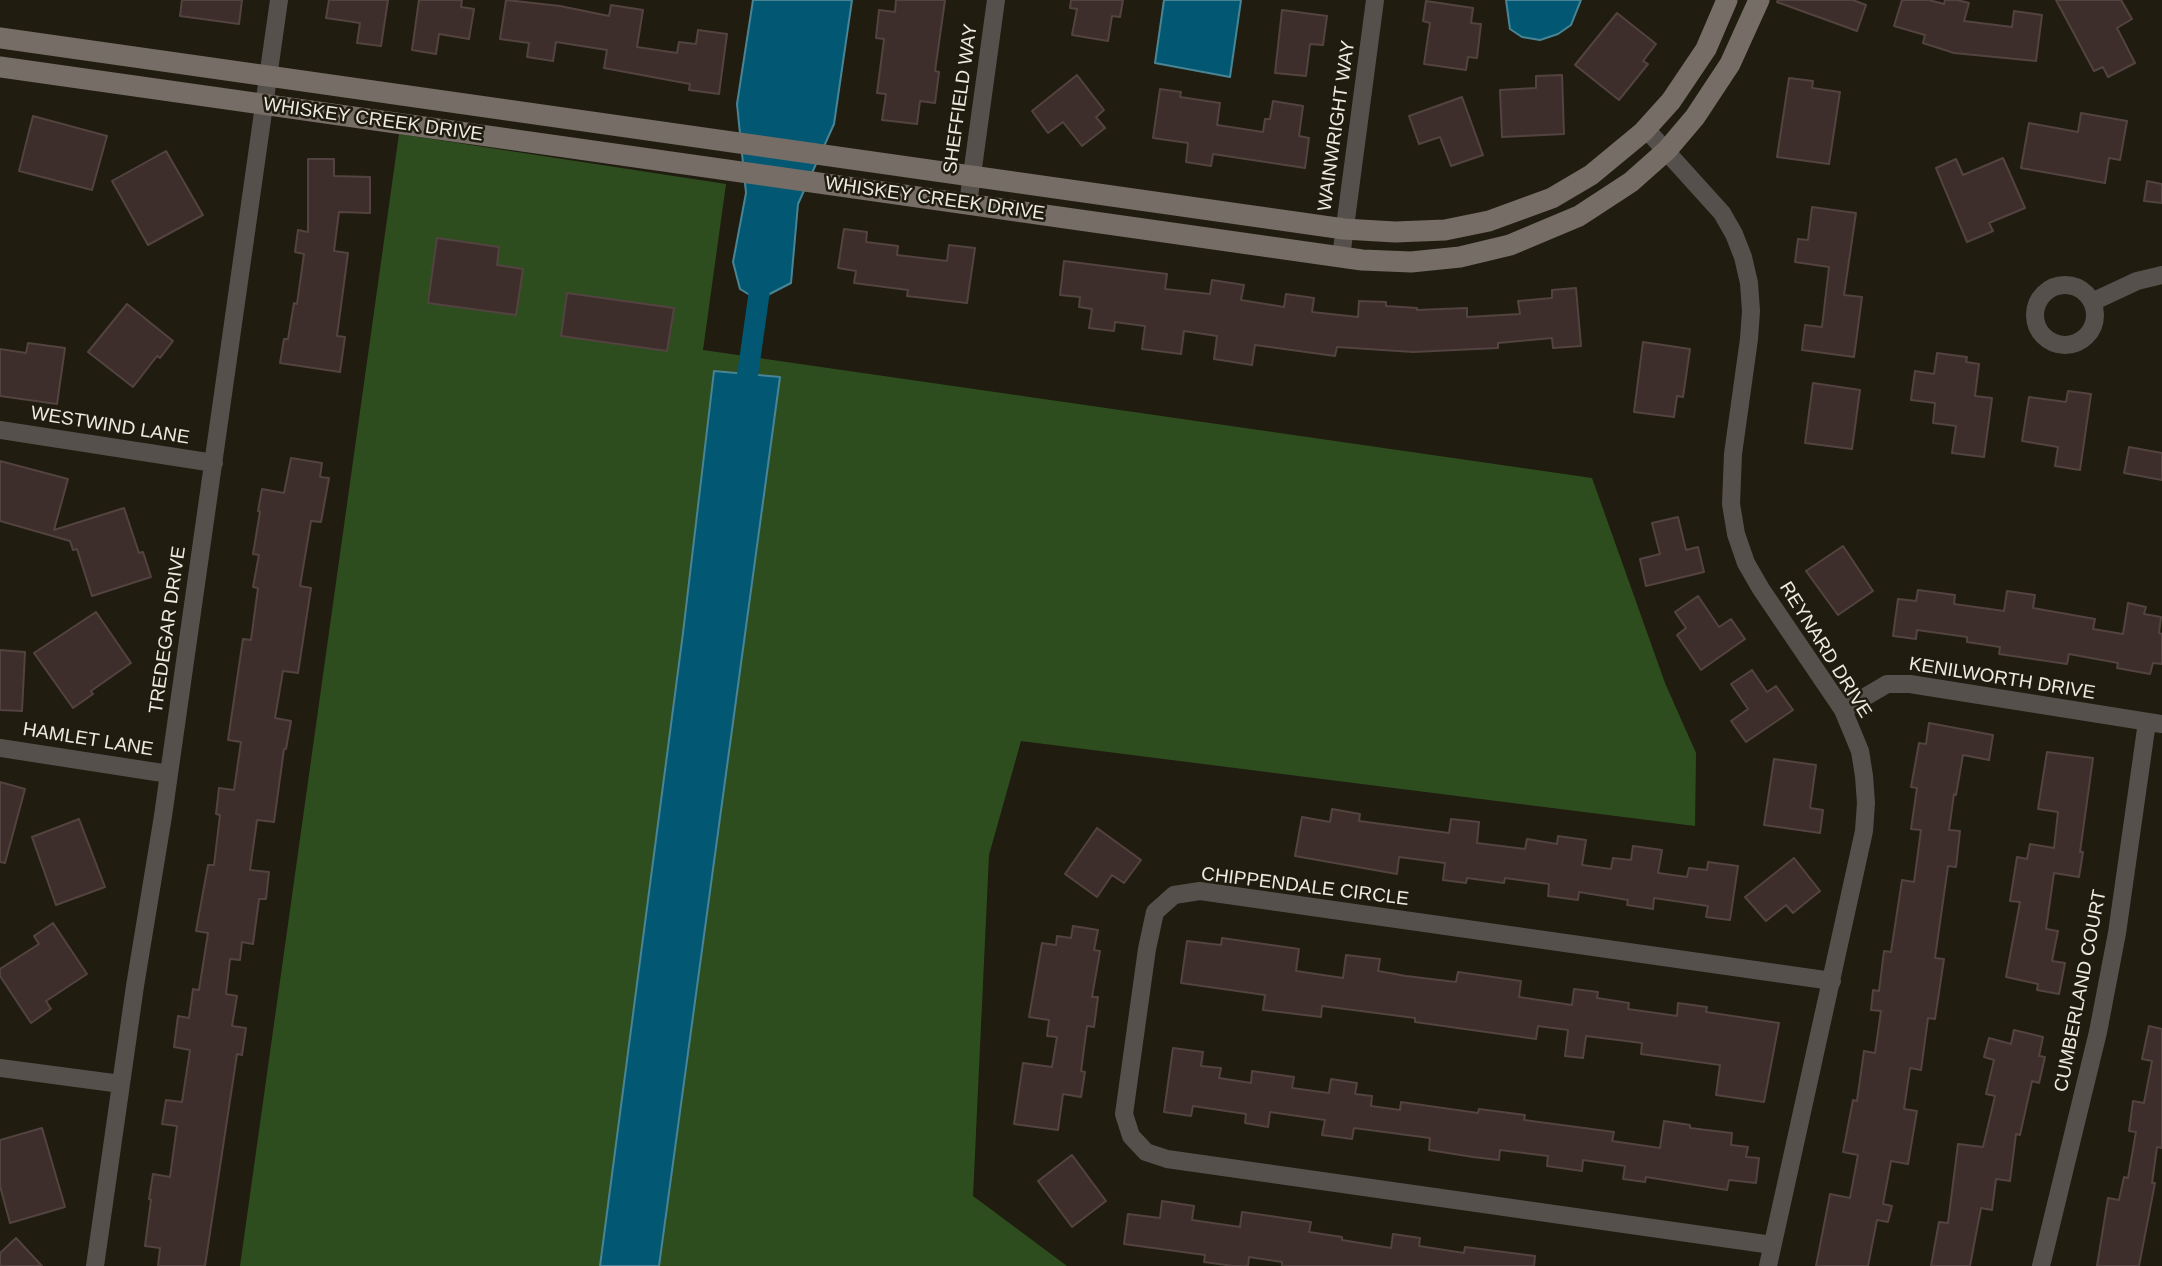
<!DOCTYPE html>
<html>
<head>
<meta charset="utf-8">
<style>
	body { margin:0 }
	canvas { display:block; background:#201c10 }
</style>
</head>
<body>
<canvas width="2162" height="1266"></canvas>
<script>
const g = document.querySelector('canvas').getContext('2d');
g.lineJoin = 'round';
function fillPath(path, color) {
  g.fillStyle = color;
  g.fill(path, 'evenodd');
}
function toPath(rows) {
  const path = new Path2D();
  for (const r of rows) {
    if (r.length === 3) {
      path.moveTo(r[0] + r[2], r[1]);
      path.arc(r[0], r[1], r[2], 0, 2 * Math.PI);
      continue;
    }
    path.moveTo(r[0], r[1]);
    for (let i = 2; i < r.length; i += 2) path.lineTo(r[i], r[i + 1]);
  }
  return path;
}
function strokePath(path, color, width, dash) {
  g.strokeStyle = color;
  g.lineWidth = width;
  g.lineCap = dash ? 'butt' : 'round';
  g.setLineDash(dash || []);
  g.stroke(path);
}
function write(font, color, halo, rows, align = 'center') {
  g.font = font + ' Helvetica,sans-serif';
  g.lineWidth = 5;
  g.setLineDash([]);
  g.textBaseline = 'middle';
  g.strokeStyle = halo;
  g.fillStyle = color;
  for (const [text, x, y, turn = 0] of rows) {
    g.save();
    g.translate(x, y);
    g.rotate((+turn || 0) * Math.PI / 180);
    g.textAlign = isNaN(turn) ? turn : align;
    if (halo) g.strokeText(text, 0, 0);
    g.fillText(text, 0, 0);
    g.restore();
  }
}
const green = toPath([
	[399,134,726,184,703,350,1592,478,1665,683,1696,753,1695,826,1021,741,989,855,973,1196,1067,1266,240,1266]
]);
const water = toPath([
	[753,0,852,0,834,124,798,204,791,283,758,300,740,289,733,262,746,193,737,104,753,0],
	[1164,0,1241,0,1230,77,1155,63,1164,0],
	[1506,0,1581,0,1571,25,1558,34,1540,40,1522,37,1510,29,1506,0],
	[714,371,780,377,659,1266,600,1266,683,633,714,371]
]);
const canal = toPath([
	[744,400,762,273]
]);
const building = toPath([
	[182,0,242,0,239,24,180,16,182,0],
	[329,0,388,0,381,46,357,43,360,23,326,18,329,0],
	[419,0,462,0,461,7,474,9,469,39,439,34,436,54,412,50,419,0],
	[506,0,560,6,609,16,611,5,643,10,637,47,677,53,679,42,696,44,698,30,727,34,719,94,689,90,690,84,604,68,607,50,556,42,553,61,527,57,529,43,500,39,506,0],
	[896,0,945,0,935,71,939,72,935,103,920,101,917,124,882,120,886,94,877,93,884,39,876,38,879,10,895,12,896,0],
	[1071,0,1123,0,1120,17,1112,16,1108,41,1072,35,1077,9,1070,8,1071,0],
	[1778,0,1853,0,1866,5,1857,31,1777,2,1778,0],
	[1902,0,1929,0,1944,4,1945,0,1957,0,1969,3,1964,21,2012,27,2014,11,2042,15,2036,61,1954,53,1923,43,1925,35,1894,26,1902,0],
	[2056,0,2121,0,2132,19,2117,28,2135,63,2108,77,2103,67,2094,71,2056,0],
	[1426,1,1473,8,1471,23,1481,24,1477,58,1468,57,1466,70,1424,64,1430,23,1423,21,1426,1],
	[1282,10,1327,16,1323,45,1310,44,1306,76,1275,73,1282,10],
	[1617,13,1656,44,1643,61,1648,64,1619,100,1575,65,1617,13],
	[1077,75,1104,110,1096,117,1105,128,1082,146,1063,122,1048,133,1032,111,1077,75],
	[1562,75,1564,134,1502,137,1500,90,1536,88,1536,76,1562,75],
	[1789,78,1813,81,1812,88,1840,92,1829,164,1777,157,1789,78],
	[1160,89,1181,92,1180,97,1220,103,1217,125,1263,132,1265,119,1270,119,1273,101,1303,106,1299,136,1309,138,1305,168,1213,154,1211,166,1186,162,1188,143,1153,138,1160,89],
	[1462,97,1483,155,1451,166,1440,137,1419,144,1409,116,1462,97],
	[2081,113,2127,121,2120,160,2109,158,2105,183,2021,168,2029,123,2078,132,2081,113],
	[33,116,107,136,92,190,19,171,33,116],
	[166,151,203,215,148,245,112,181,166,151],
	[2003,158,2025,208,1989,223,1993,231,1967,242,1936,168,1956,159,1963,175,2003,158],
	[308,159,334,159,334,176,370,177,370,213,339,212,334,251,348,253,337,336,345,337,340,372,280,363,284,339,288,339,294,303,297,304,304,254,295,252,298,230,308,232,308,159],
	[2147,181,2162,184,2162,203,2144,201,2147,181],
	[1812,207,1856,213,1844,295,1862,297,1854,357,1802,350,1805,325,1822,327,1829,267,1795,262,1798,239,1808,240,1812,207],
	[844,229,867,232,866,242,898,246,897,255,947,261,949,245,975,248,967,303,907,296,908,290,854,283,856,271,838,268,844,229],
	[437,238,499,247,497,265,523,269,516,315,428,303,437,238],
	[1064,261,1167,274,1165,289,1210,294,1212,280,1244,285,1241,300,1284,307,1286,294,1314,298,1312,312,1358,317,1359,301,1386,302,1386,306,1417,308,1417,310,1467,308,1467,317,1520,314,1518,301,1552,298,1552,290,1576,288,1581,346,1553,348,1552,338,1498,343,1498,348,1413,352,1337,347,1335,356,1255,345,1252,365,1214,359,1217,336,1184,331,1181,354,1142,349,1145,326,1115,322,1114,331,1089,328,1092,309,1079,307,1080,297,1060,295,1064,261],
	[567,293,674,308,667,351,561,336,567,293],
	[127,304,173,341,160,358,157,356,133,387,88,352,127,304],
	[1643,342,1690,349,1683,397,1677,396,1674,417,1634,412,1643,342],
	[28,343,65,348,57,404,0,396,0,349,26,353,28,343],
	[1937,353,1967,357,1966,362,1979,364,1975,396,1992,398,1984,457,1952,453,1956,426,1933,423,1935,403,1911,400,1915,371,1934,374,1937,353],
	[1813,383,1860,390,1852,449,1805,443,1813,383],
	[2068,391,2091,394,2080,470,2055,466,2058,447,2022,441,2029,397,2066,402,2068,391],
	[2129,447,2162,453,2162,480,2124,473,2129,447],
	[291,458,322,463,320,477,329,478,321,522,311,521,300,586,311,588,298,673,283,671,275,718,291,721,286,749,284,749,274,822,257,820,250,870,269,872,266,899,259,899,253,944,242,942,240,960,230,959,226,994,237,996,232,1026,246,1028,242,1055,237,1054,205,1266,158,1266,160,1248,145,1246,151,1200,149,1199,153,1174,170,1177,177,1126,162,1124,166,1100,182,1102,190,1050,174,1047,178,1016,189,1018,193,989,199,990,208,933,196,931,208,865,214,865,220,815,216,814,219,788,234,790,241,742,228,740,243,639,251,640,258,588,253,587,259,555,253,554,260,512,258,511,262,489,284,493,291,458],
	[0,461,68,479,54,530,124,508,139,553,143,552,151,577,92,596,77,549,73,550,70,541,0,521,0,461],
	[1678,517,1686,550,1698,547,1704,572,1646,586,1640,559,1660,554,1652,523,1678,517],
	[1843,546,1873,591,1838,615,1806,571,1843,546],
	[1918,590,1955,595,1954,604,2004,611,2007,591,2035,595,2033,608,2095,619,2093,629,2123,634,2128,603,2146,607,2144,614,2161,617,2159,633,2162,634,2162,664,2153,663,2150,674,2117,668,2118,663,2069,654,2067,664,1999,654,2000,647,1967,642,1967,637,1917,630,1916,639,1893,636,1898,599,1916,601,1918,590],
	[1698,596,1719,627,1731,619,1745,639,1701,670,1677,635,1686,628,1675,612,1698,596],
	[96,612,131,663,91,691,93,694,73,708,34,653,96,612],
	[0,650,25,652,22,711,0,710,0,650],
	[1752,670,1767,692,1776,686,1793,710,1746,742,1731,721,1748,709,1731,684,1752,670],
	[1929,723,1993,735,1989,760,1963,755,1956,795,1954,794,1949,830,1960,831,1956,867,1948,866,1935,958,1944,959,1935,1019,1928,1018,1921,1070,1910,1068,1904,1109,1917,1111,1908,1164,1891,1161,1883,1204,1892,1206,1888,1222,1877,1220,1868,1266,1816,1266,1830,1194,1850,1198,1858,1155,1843,1152,1853,1100,1857,1101,1864,1051,1875,1053,1881,1011,1871,1010,1873,990,1879,991,1884,951,1891,952,1902,880,1914,882,1921,830,1911,829,1917,788,1911,787,1919,743,1926,744,1929,723],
	[2047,752,2093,758,2080,852,2083,852,2079,877,2054,873,2046,929,2058,931,2052,961,2065,963,2059,994,2037,990,2038,984,2006,977,2020,902,2010,901,2017,857,2027,859,2030,844,2054,848,2058,812,2038,809,2047,752],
	[1774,759,1816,765,1810,808,1823,810,1820,833,1764,825,1774,759],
	[0,782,25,789,5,863,0,862,0,782],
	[1332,809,1360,814,1359,821,1449,833,1451,819,1479,822,1477,843,1525,849,1527,839,1557,844,1558,836,1586,840,1582,865,1611,869,1613,858,1631,860,1633,846,1662,850,1658,873,1687,877,1689,868,1707,870,1708,862,1738,866,1730,920,1706,917,1708,906,1654,898,1653,909,1627,905,1628,900,1579,892,1578,900,1548,896,1549,884,1505,878,1504,883,1467,878,1466,883,1443,880,1445,863,1399,857,1397,874,1295,856,1302,817,1330,822,1332,809],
	[79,819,105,887,56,905,32,837,79,819],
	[1097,828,1141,860,1124,883,1112,875,1097,897,1065,874,1097,828],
	[1794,858,1820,891,1793,913,1786,905,1766,921,1745,897,1794,858],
	[53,923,87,974,46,1001,51,1009,31,1023,0,976,0,969,39,944,34,936,53,923],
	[1073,926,1098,930,1094,950,1100,951,1092,997,1098,997,1094,1027,1087,1026,1081,1071,1085,1072,1081,1097,1063,1094,1058,1130,1014,1124,1023,1063,1052,1067,1057,1037,1047,1036,1049,1020,1029,1017,1042,943,1056,945,1057,936,1071,938,1073,926],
	[1222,938,1299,949,1296,971,1343,978,1346,955,1380,959,1378,971,1406,976,1456,982,1458,972,1521,981,1519,997,1572,1005,1574,989,1598,992,1597,998,1629,1003,1628,1009,1677,1016,1678,1003,1707,1007,1706,1012,1779,1023,1764,1102,1716,1095,1720,1065,1641,1054,1642,1043,1586,1036,1583,1058,1565,1056,1568,1030,1538,1026,1536,1039,1415,1022,1415,1018,1322,1006,1321,1017,1263,1010,1265,995,1181,983,1187,941,1221,945,1222,938],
	[2149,1026,2162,1029,2162,1148,2157,1147,2152,1183,2155,1183,2139,1266,2097,1266,2108,1198,2119,1200,2124,1177,2128,1178,2136,1132,2129,1131,2133,1101,2144,1103,2152,1061,2142,1059,2149,1026],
	[2014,1030,2043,1037,2039,1056,2045,1057,2039,1083,2032,1081,2020,1135,2016,1134,2010,1181,1996,1179,1992,1210,1981,1208,1970,1266,1931,1266,1939,1222,1948,1223,1958,1144,1983,1147,1995,1096,1986,1094,1994,1060,1984,1057,1989,1038,2011,1044,2014,1030],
	[1173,1048,1203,1052,1201,1066,1221,1068,1219,1078,1251,1083,1252,1071,1294,1077,1292,1088,1329,1093,1331,1079,1357,1083,1355,1094,1372,1096,1371,1106,1400,1110,1401,1102,1478,1113,1479,1109,1525,1115,1524,1120,1614,1132,1612,1141,1660,1148,1664,1121,1690,1125,1690,1128,1732,1133,1731,1145,1748,1147,1746,1157,1759,1158,1756,1183,1729,1180,1727,1190,1646,1177,1645,1182,1623,1179,1625,1166,1583,1160,1582,1171,1547,1166,1548,1156,1500,1150,1499,1160,1473,1157,1429,1150,1430,1138,1354,1128,1352,1139,1322,1135,1325,1120,1270,1112,1268,1127,1245,1123,1246,1114,1193,1106,1191,1116,1164,1112,1173,1048],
	[42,1128,65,1207,10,1223,0,1186,0,1140,42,1128],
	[1072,1155,1106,1201,1072,1227,1038,1181,1072,1155],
	[1162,1201,1194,1206,1192,1220,1240,1227,1242,1212,1270,1216,1311,1222,1309,1232,1342,1237,1342,1240,1391,1248,1393,1234,1420,1238,1419,1246,1464,1253,1465,1247,1535,1256,1534,1266,1282,1266,1282,1262,1249,1257,1248,1266,1233,1266,1204,1262,1205,1255,1124,1244,1128,1214,1160,1218,1162,1201],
	[16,1238,42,1266,0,1266,0,1253,16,1238]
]);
const street = toPath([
	[1646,129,1722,213,1734,234,1743,257,1749,283,1751,311,1749,339,1733,454,1731,504,1736,534,1746,563,1761,589,1843,710,1860,751,1864,776,1866,803,1864,831,1768,1266],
	[968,204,996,0],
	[1341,257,1375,0],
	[2065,315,30],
	[2092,302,2137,281,2162,275],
	[0,430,214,463],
	[1843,710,1887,684,1910,684,2162,724],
	[0,748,169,774],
	[0,1068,121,1084],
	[1772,1245,1167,1159,1146,1152,1131,1136,1124,1114,1147,949,1155,912,1174,895,1200,891,1832,981],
	[95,1266,135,986,163,816,279,0],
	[2041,1266,2098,1032,2117,933,2147,722]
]);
const secondary = toPath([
	[0,38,1344,229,1395,232,1445,230,1489,221,1552,198,1591,175,1643,132,1671,101,1706,49,1727,0],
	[0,67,1362,260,1411,262,1460,257,1510,245,1579,216,1631,182,1667,150,1695,117,1730,64,1759,0]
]);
const streetNames = [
	["SHEFFIELD WAY",961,99,-82],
	["WHISKEY CREEK DRIVE",373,120,8],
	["WAINWRIGHT WAY",1337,126,-82],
	["WHISKEY CREEK DRIVE",935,199,8],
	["WESTWIND LANE",110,426,9],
	["TREDEGAR DRIVE",168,630,-82],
	["REYNARD DRIVE",1825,650,58],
	["KENILWORTH DRIVE",2002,679,9],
	["HAMLET LANE",88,740,9],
	["CHIPPENDALE CIRCLE",1305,887,7],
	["CUMBERLAND COURT",2081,991,-79]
];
fillPath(green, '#2e4d1e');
fillPath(water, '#025873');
strokePath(water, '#488494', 2);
strokePath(canal, '#025873', 21);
fillPath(building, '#3d2e2b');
strokePath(building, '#534340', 2);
strokePath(street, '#56504c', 18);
strokePath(secondary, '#766d66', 21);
write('19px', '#eceae1', '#201c10', streetNames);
</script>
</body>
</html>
